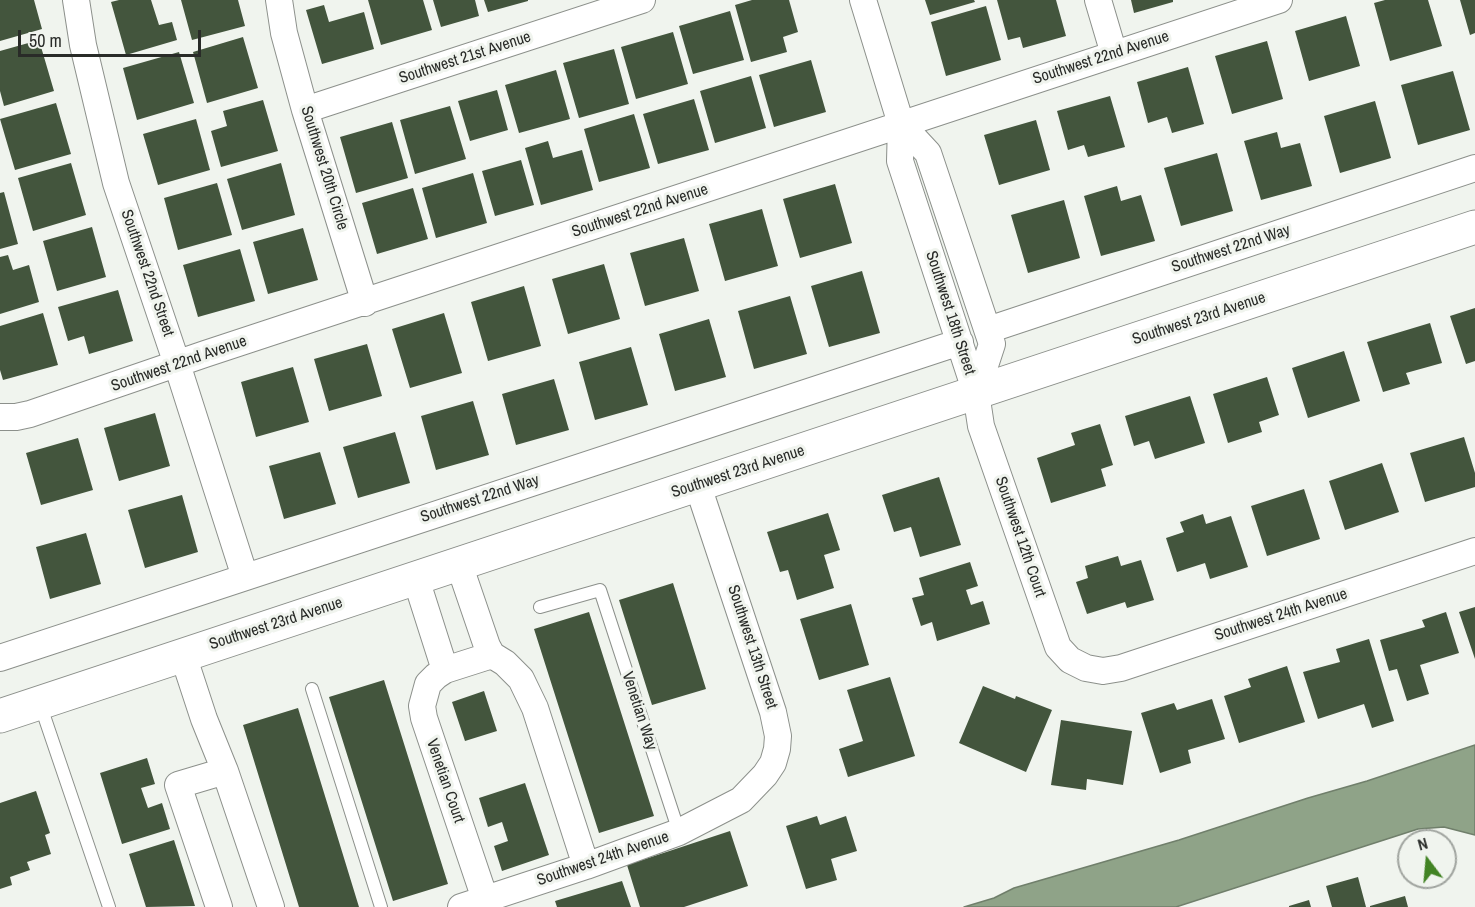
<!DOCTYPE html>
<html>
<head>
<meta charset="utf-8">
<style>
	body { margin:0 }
	#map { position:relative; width:1475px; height:907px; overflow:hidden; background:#f0f4ee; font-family:"Archivo Narrow",sans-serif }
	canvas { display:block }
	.north { position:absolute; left:1397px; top:829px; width:60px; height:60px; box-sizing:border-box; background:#f0f4ee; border:2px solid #a0a49f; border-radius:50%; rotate:344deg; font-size:16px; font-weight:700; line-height:24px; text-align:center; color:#292b28 }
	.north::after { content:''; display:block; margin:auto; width:21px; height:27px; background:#428324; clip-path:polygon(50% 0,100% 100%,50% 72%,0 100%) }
	.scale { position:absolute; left:18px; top:30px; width:183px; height:27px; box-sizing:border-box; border:3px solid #292b28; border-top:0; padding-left:8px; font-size:18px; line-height:21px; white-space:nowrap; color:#292b28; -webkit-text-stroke:4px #f0f4ee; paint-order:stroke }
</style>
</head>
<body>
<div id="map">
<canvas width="1475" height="907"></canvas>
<div class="north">N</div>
<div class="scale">50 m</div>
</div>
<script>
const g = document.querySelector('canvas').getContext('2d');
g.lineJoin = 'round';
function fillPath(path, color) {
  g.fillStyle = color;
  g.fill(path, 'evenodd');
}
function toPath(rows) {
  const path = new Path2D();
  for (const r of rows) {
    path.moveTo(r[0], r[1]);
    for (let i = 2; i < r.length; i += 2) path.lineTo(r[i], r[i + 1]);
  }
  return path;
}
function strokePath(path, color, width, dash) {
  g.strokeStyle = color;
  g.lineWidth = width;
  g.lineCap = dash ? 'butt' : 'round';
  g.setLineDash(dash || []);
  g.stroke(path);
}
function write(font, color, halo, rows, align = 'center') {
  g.font = font + ' "Archivo Narrow",sans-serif';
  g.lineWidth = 6;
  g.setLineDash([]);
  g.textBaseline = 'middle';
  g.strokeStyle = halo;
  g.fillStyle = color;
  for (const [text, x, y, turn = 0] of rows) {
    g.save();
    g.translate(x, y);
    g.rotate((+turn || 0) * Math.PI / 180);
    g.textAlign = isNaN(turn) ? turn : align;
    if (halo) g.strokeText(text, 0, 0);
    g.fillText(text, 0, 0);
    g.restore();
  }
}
const water = toPath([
	[1475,745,1475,835,1444,827,1418,829,1176,907,964,907,994,898,1014,888,1179,840,1308,798,1367,781,1475,745]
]);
const building = toPath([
	[0,0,34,0,42,29,0,41],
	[119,0,151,0,159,25,172,22,177,40,126,55,111,2],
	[181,0,238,0,245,26,192,40],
	[368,0,423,0,432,30,381,45],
	[433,0,475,0,479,16,441,27],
	[484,0,528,0,528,1,488,12],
	[752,0,789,0,798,32,783,37,787,52,751,62,735,5],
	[925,0,974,0,975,2,930,15],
	[997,0,1056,0,1066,36,1023,48,1020,37,1008,40],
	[1131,0,1173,0,1173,2,1134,13],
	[1385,0,1428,0,1442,46,1390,61,1374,3],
	[1460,0,1475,0,1475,33,1470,35],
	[324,5,329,22,364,12,374,49,322,64,306,10],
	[986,6,1001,60,946,76,931,22],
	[730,11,744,60,693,74,679,26],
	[1346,16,1360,66,1309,81,1295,31],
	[673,32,688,84,636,99,621,47],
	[243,37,258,88,207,103,193,52],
	[39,40,54,91,4,106,0,91,0,51],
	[1267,41,1283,99,1232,114,1215,56],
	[614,49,629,104,579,118,563,63],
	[179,52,194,103,137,120,123,68],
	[811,60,826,112,774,127,759,75],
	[1188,67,1204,124,1172,133,1167,117,1148,123,1137,82],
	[556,70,570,119,519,133,505,85],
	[1453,71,1470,130,1418,145,1401,85],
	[751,76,766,128,715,143,700,91],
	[497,90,508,130,470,141,458,101],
	[1110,96,1125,147,1088,157,1084,145,1068,150,1057,111],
	[694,99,709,150,658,164,643,114],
	[263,100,278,151,221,167,211,131,227,126,223,111],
	[1375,101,1391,158,1340,173,1324,116],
	[56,103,71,154,15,170,0,119],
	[450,106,466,159,415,174,400,120],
	[634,114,650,168,599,182,584,129],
	[196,119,210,170,158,185,143,134],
	[1036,120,1050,170,999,185,984,135],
	[392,122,408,178,356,193,340,137],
	[1277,132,1281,148,1300,143,1312,186,1261,200,1244,141],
	[548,141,553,158,582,150,593,190,541,205,525,148],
	[1217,153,1233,211,1181,226,1164,168],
	[521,160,534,205,495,216,482,171],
	[71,163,86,215,33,231,18,178],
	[281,163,295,215,242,230,227,179],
	[473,173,487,223,436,238,422,188],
	[217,183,232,235,178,250,164,198],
	[835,184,852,243,800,258,783,199],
	[1117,186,1121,201,1141,195,1155,241,1101,256,1084,196],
	[413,188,428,239,377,254,362,203],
	[4,192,18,244,0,249,0,193],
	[1064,200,1080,258,1028,273,1011,215],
	[762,209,778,266,725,281,709,224],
	[92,227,106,277,57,291,43,241],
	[303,228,318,280,268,294,253,242],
	[684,238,699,291,645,306,630,253],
	[240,249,255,301,198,317,183,265],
	[8,255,13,270,29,265,39,302,0,314,0,257],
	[604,264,620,319,568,334,552,279],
	[862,271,880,333,829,347,811,286],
	[524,286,541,346,488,361,471,302],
	[118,290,133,341,89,354,84,336,68,341,58,307],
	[790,296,807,354,754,369,738,311],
	[1475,308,1475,361,1466,364,1450,316],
	[43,313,58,365,3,380,0,370,0,326],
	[444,313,462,373,410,388,392,329],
	[709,319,726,377,675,391,659,334],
	[1430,323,1442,363,1406,373,1410,384,1383,392,1367,342],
	[367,344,382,396,329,411,314,359],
	[631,347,648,405,595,420,579,362],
	[1344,351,1360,401,1308,418,1292,368],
	[293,367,309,422,256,437,241,382],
	[1267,377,1279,415,1259,422,1262,432,1228,443,1213,394],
	[554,379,569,430,516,445,502,394],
	[1190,396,1205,443,1155,459,1149,441,1134,446,1125,416],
	[473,401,489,455,436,470,421,416],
	[155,413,170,466,119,481,104,428],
	[1100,424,1113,465,1101,469,1106,486,1051,503,1037,458,1075,445,1071,433],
	[395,432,410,483,358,498,343,447],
	[1464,437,1475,473,1475,487,1425,502,1410,453],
	[78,438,93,490,41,505,26,453],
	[320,452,336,504,284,519,269,466],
	[1382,463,1399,512,1345,530,1329,481],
	[939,477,961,545,920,557,911,527,894,532,882,495],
	[1304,489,1320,539,1267,556,1251,506],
	[182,495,198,552,145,568,128,510],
	[828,513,840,550,824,555,834,588,797,600,788,570,780,572,767,532],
	[1203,514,1206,524,1231,516,1248,567,1210,579,1205,563,1177,572,1166,538,1184,532,1180,522],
	[86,533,101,584,50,599,36,547],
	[1118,556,1121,566,1141,560,1154,600,1127,608,1125,602,1087,614,1076,582,1088,578,1085,566],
	[970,562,978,586,966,590,971,605,983,601,990,624,937,641,932,622,921,626,912,598,924,595,919,578],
	[673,583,706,689,652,705,619,600],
	[851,604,869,665,819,680,800,619],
	[1475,607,1475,659,1459,612],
	[589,612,654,816,599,833,534,629],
	[1446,612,1459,653,1420,665,1429,694,1407,701,1397,669,1389,671,1380,640,1425,627,1422,620],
	[1369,639,1394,721,1372,728,1364,704,1318,719,1303,672,1340,662,1336,649],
	[1287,666,1305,722,1239,743,1224,696,1251,687,1248,679],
	[890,677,915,756,848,777,839,749,863,741,847,690],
	[384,680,448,884,393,901,329,697],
	[983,686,1015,699,1016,696,1052,710,1026,772,959,743],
	[484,691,497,731,465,741,452,702],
	[1212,699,1225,739,1188,750,1191,763,1160,773,1141,713,1174,703,1177,710],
	[298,708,359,907,299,907,243,725],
	[1061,720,1132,731,1123,785,1087,779,1086,790,1051,785],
	[147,758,155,784,141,788,148,808,162,803,170,829,122,844,100,773],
	[525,783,549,855,502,871,494,846,508,841,502,822,488,827,479,798],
	[36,791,50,833,45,835,51,854,27,862,30,870,10,877,12,885,0,889,0,803],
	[817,816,820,825,846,816,857,851,831,859,837,880,806,889,786,826],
	[730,831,748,886,684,907,640,907,627,865],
	[174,840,195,906,146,907,129,854],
	[1358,877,1366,907,1332,907,1326,886],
	[622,881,631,907,557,907,555,901],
	[1405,896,1408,907,1370,907,1370,906],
	[1309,900,1311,907,1289,907,1289,906]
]);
const lane = toPath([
	[540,607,600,590,679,832],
	[312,689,381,907],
	[40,704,109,907]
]);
const street = toPath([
	[76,0,83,45,116,183,177,364,245,577],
	[279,0,284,33,305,110,365,303],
	[863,0,901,124,900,161,976,393,981,426,1058,647,1070,660,1086,668,1103,671,1121,668,1475,551],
	[1098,0,1114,54],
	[305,110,642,0],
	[901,124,928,153,992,344,976,393],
	[988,330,1475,168],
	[0,417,16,417,30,414,205,354,1279,0],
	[459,564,487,646,492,655,505,663,521,679,535,708,586,866],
	[416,579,445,670],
	[183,655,204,719,225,771,271,907],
	[0,658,960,342],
	[485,899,424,718,422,706,428,684,436,676,445,670,492,655],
	[219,907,178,785,225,771],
	[461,907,586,866,679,832,741,800,765,775,773,763,777,749,778,736,773,712,698,486]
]);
const secondary = toPath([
	[0,716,1475,227]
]);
const streetNames = [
	["Southwest 21st Avenue",465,58,-18],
	["Southwest 22nd Avenue",1101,58,-18],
	["Southwest 20th Circle",324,168,73],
	["Southwest 22nd Avenue",640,211,-18],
	["Southwest 22nd Way",1231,249,-18],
	["Southwest 22nd Street",147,273,71],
	["Southwest 18th Street",950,313,72],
	["Southwest 23rd Avenue",1199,319,-18],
	["Southwest 22nd Avenue",179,364,-19],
	["Southwest 23rd Avenue",738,472,-18],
	["Southwest 22nd Way",480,499,-18],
	["Southwest 12th Court",1020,537,71],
	["Southwest 24th Avenue",1281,615,-18],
	["Southwest 23rd Avenue",276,624,-18],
	["Southwest 13th Street",752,647,72],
	["Venetian Way",639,711,72],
	["Venetian Court",445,781,71],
	["Southwest 24th Avenue",603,859,-19]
];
fillPath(water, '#8fa388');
strokePath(water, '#707f6b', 1.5);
fillPath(building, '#43553d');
strokePath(lane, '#8c908b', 14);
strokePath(street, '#8c908b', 28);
strokePath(secondary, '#8c908b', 35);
strokePath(lane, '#fff', 12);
strokePath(street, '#fff', 26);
strokePath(secondary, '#fff', 33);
write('16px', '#292b28', '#f0f4ee', streetNames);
</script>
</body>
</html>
